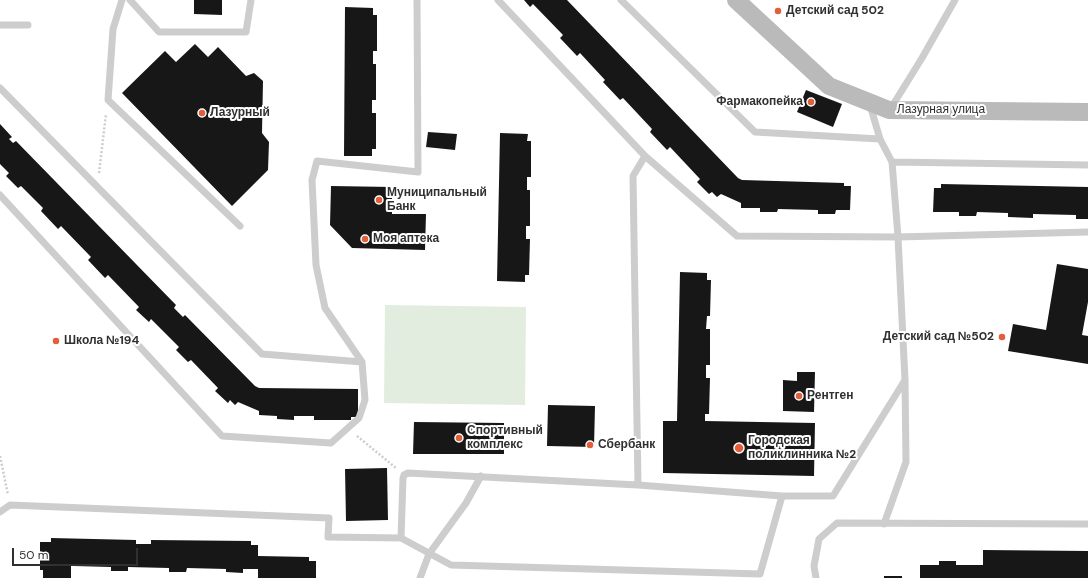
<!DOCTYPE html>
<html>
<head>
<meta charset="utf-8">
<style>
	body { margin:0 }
	#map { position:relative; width:1088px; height:578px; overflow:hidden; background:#fff; font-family:"DM Sans",sans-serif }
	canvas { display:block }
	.scale { position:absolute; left:12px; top:548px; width:126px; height:18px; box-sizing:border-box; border:2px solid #303030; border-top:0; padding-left:5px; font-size:12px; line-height:14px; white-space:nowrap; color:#303030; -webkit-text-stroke:3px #fff; paint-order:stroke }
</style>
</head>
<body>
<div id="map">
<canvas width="1088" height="578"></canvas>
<div class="scale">50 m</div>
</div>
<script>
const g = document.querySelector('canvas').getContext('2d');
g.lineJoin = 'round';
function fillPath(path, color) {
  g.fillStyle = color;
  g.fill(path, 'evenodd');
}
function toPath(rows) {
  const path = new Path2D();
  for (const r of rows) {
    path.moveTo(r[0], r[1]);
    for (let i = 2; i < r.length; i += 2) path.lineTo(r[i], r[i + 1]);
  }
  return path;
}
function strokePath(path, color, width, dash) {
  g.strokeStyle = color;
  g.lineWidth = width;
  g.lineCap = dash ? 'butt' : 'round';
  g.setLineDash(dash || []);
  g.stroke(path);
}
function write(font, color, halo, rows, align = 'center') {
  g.font = font + ' "DM Sans",sans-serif';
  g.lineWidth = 4;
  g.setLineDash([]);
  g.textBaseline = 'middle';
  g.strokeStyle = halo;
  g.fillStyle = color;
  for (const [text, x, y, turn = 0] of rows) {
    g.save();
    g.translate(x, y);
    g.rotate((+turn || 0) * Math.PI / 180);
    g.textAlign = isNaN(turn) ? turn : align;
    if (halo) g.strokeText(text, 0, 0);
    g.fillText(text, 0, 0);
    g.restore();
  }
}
const green = toPath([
	[385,305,526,307,525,405,384,403]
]);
const building = toPath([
	[194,0,222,0,222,15,194,14],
	[524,0,567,0,738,178,742,180,844,183,844,186,851,186,850,210,836,210,835,214,818,214,818,210,778,209,777,212,760,212,760,208,741,208,741,203,721,194,717,197,712,192,709,194,697,182,700,179,670,147,667,150,650,132,652,129,623,98,620,100,603,82,605,80,580,53,577,56,560,38,563,35,533,4,530,7],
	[345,7,373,8,373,15,377,15,377,51,373,51,373,64,376,64,376,100,372,100,372,113,376,113,376,149,372,149,372,156,344,156],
	[195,44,208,57,218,47,246,76,254,73,263,81,262,133,269,142,268,170,232,206,122,93,165,51,176,62],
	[806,90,842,104,833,127,797,112],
	[0,124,12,137,9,139,13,143,16,141,176,305,174,308,183,317,185,315,255,386,259,388,358,389,358,417,351,417,351,420,314,420,314,416,294,416,294,420,277,419,277,416,259,415,259,411,238,402,235,405,230,400,228,403,215,391,218,388,191,360,188,362,176,350,179,347,151,319,149,322,136,310,139,307,108,275,105,278,88,260,91,257,61,226,58,229,41,211,43,208,21,186,18,188,6,176,9,173,0,164],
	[428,132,457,134,455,150,426,147],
	[500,133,528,134,527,141,531,141,531,177,527,177,527,190,530,190,530,226,526,226,526,239,530,239,529,275,525,275,525,282,497,281],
	[941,184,1088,187,1088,219,1076,219,1076,215,1033,214,1033,218,1008,217,1008,213,977,212,976,216,959,216,959,212,933,212,934,188,941,188],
	[331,186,392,187,392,214,426,214,425,250,352,248,330,225],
	[1057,264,1088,269,1088,302,1082,335,1088,336,1088,364,1008,351,1013,324,1046,330],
	[680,272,707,273,707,280,711,280,710,316,707,316,706,329,710,329,710,365,706,365,706,378,710,378,709,414,705,414,705,421,815,423,814,476,663,473,663,421,677,421],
	[797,372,815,372,814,412,783,411,783,380,797,381],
	[548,405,595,406,594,447,547,446],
	[414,422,504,423,504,454,413,454],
	[387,468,388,520,346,521,345,469],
	[51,538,136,540,136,544,151,544,151,540,251,541,251,545,258,545,258,556,309,557,309,561,316,561,316,578,258,578,258,569,243,569,243,573,226,572,226,569,187,568,186,572,169,572,169,568,128,567,128,571,111,571,111,567,74,566,71,566,71,578,43,578,43,570,40,570,40,542,51,542],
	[983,550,1088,551,1088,578,920,578,920,565,939,565,939,561,956,561,956,565,983,565],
	[884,576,902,576,902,578,884,578]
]);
const path = toPath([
	[99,173,106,114],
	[357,436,396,468],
	[0,456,8,495]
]);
const lane = toPath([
	[122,0,113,29,108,100,240,226],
	[130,0,159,32,246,32,251,0],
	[498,0,645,156,737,236,898,237,1088,232],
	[621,0,755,132,880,139],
	[0,25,28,25],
	[0,88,262,354,362,362],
	[870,105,880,139,892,162,898,237,905,380,906,462,884,524],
	[891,108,922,58,955,0],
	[892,162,1088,165],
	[0,195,222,436,331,443,359,418,365,400,362,362,325,308,316,265,312,180,317,161,418,172,417,0],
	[782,496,833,496,905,380],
	[0,512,10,505,329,518,328,537,401,538,451,565,760,574,782,496,638,485,633,176,645,156],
	[401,538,403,478,404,475,408,473,638,485],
	[420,578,429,554,466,503,481,476],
	[816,578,814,566,819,539,837,523,1088,524]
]);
const secondary = toPath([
	[736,0,829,86,889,110,1088,112]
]);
const markers = [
	[778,11,4,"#df603b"],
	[811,102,4,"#df603b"],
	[202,113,4,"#df603b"],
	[379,200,4,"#df603b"],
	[365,239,4,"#df603b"],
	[1002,337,4,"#df603b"],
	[56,341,4,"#df603b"],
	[799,396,4,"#df603b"],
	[459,438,4,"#df603b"],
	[590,445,4,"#df603b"],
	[739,448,5,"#df603b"]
];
const poiNames = [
	["Детский сад 502",786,11],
	["Фармакопейка",803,102,"right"],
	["Лазурный",210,113],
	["Муниципальный",387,193],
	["Банк",387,207],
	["Моя аптека",373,239],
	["Детский сад №502",994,337,"right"],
	["Школа №194",64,341],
	["Рентген",807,396],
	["Спортивный",467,431],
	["комплекс",467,445],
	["Городская",748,441],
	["поликлинника №2",748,455],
	["Сбербанк",598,445]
];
const streetNames = [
	["Лазурная улица",941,110]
];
fillPath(green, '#e2eddf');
fillPath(building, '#171717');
strokePath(path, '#cdcdcd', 2.5, [2, 2]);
strokePath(lane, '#cdcdcd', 7);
strokePath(secondary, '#bababa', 18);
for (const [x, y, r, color] of markers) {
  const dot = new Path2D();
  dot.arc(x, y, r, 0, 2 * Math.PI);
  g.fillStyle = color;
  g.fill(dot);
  strokePath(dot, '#fff', 1.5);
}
write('bold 12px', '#303030', '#fff', poiNames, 'left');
write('12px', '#303030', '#fff', streetNames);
</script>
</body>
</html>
